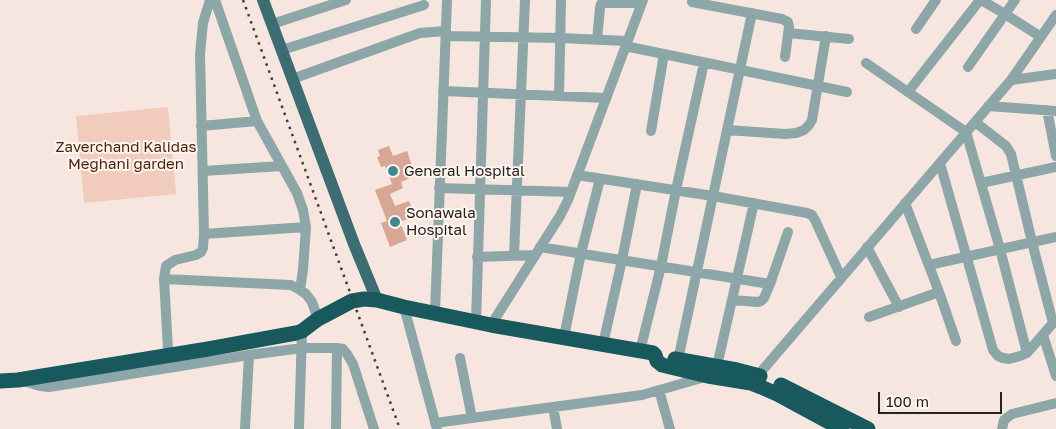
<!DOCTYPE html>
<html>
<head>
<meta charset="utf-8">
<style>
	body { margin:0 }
	#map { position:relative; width:1056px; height:429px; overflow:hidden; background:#f7e6e0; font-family:"Golos Text",sans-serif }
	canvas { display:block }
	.scale { position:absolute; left:878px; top:392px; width:124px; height:22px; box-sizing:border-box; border:2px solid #27211f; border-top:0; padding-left:6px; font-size:15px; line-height:18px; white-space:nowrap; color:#27211f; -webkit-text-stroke:4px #fff5f1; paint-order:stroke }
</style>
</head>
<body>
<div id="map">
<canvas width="1056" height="429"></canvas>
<div class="scale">100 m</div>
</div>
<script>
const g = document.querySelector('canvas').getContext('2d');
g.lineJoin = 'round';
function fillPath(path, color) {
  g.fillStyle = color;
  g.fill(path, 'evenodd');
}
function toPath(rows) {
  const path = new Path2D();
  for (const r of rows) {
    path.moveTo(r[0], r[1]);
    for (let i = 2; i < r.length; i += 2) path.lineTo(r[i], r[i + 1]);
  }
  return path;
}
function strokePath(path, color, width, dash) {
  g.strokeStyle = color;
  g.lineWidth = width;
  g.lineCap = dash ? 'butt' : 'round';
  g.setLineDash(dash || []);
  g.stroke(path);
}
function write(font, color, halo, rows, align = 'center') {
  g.font = font + ' "Golos Text",sans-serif';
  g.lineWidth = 4;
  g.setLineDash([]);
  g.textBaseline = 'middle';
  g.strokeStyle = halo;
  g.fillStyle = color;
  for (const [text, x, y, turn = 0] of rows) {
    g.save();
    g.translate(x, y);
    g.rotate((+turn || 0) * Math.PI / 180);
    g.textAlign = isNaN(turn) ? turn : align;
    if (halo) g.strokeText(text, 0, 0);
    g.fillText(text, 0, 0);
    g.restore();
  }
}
const green = toPath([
	[168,107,176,194,84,203,76,116]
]);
const building = toPath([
	[389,146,393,156,407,151,414,172,408,174,410,178,401,182,403,188,390,194,395,206,409,201,415,216,400,222,407,240,390,247,381,223,387,221,375,190,392,184,385,166,381,167,377,157,380,156,378,150]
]);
const minor = toPath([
	[215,0,257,121,297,193,303,210,306,227,303,270,300,290],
	[981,0,1005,14,1041,37],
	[692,2,782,19,788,22,789,27,785,57],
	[272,24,346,0],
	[916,29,936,0],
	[788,33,849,39],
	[446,36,560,38,627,41],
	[597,40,600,8,601,4,605,3,641,3],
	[625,46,847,92],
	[282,50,424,5],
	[866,63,966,132,1000,249,1027,353],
	[968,67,1015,0],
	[292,79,420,33,446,31],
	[1011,80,1056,74],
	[443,91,606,98],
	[908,92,980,0],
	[559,96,561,1],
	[988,106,1056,111],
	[1047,110,1056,156],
	[975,122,1006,146,1011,154,1032,242,1053,323],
	[201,126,257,121],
	[727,130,785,134,796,133,804,130,809,125,812,120,826,36],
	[651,131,664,54],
	[940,163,993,350,998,356,1003,358,1009,359,1020,356,1027,353,1053,323,1056,322],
	[203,171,282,166],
	[577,175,713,196,807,213,812,215,815,220,841,277],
	[981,183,1056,167],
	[439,188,571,192],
	[905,203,939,292,956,341],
	[204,234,306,227],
	[540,247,770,284],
	[867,247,899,307],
	[514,255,525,0],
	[477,257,535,255],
	[929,265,1056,237],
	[164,279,291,285,300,290,306,294,312,302,318,319],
	[732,300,758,302,761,301,764,298,770,284,788,232],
	[404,307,437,429],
	[435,313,447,0],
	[869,317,939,292],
	[476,322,486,0],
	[491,325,560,216,568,200,643,0],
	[1043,335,1056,376],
	[564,337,581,253,600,179],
	[603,344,622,260,637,184],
	[168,349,164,279,166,266,175,260,196,255,201,252,203,248,204,234,200,54,203,23,210,0],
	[640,351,661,266,676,190,704,63],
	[460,358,472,418],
	[678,360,752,13],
	[717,366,754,203],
	[754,380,1011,80,1056,15],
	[23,381,40,386,49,387,249,355,302,348,337,348,343,349,347,354,353,364,374,429],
	[659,390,670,429],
	[553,407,557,429],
	[435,423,642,395,705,377],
	[245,429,249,355],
	[299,429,302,331],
	[336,429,337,348],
	[1002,429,1004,420,1012,414,1056,403]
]);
const major = toPath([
	[263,0,354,244,377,300]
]);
const highway = toPath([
	[675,359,737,370,760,376],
	[0,381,18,380,208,349,296,333,302,331,318,319,352,301,364,299,377,300,404,307,491,325,653,353,655,355,657,361,662,365,708,376,751,383,761,387,777,394,842,429],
	[781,385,868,429]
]);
const rail = toPath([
	[243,0,400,429]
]);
const markers = [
	[393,171,6,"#40888e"],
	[395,222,6,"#40888e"]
];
const parkNames = [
	["Zaverchand Kalidas",126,147],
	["Meghani garden",126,164]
];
const poiNames = [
	["General Hospital",404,171],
	["Sonawala",406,213],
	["Hospital",406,230]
];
fillPath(green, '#f1ccbc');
fillPath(building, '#d7a793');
strokePath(minor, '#8da6a8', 10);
strokePath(major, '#3c6d72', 12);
strokePath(highway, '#18595e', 15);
strokePath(rail, '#433b39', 2.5, [2.5, 5]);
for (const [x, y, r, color] of markers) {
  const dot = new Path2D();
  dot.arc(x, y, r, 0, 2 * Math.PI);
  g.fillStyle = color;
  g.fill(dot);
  strokePath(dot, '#fff5f1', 2);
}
write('15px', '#4b1f08', '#fff5f1', parkNames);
write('15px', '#27211f', '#fff5f1', poiNames, 'left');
</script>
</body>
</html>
